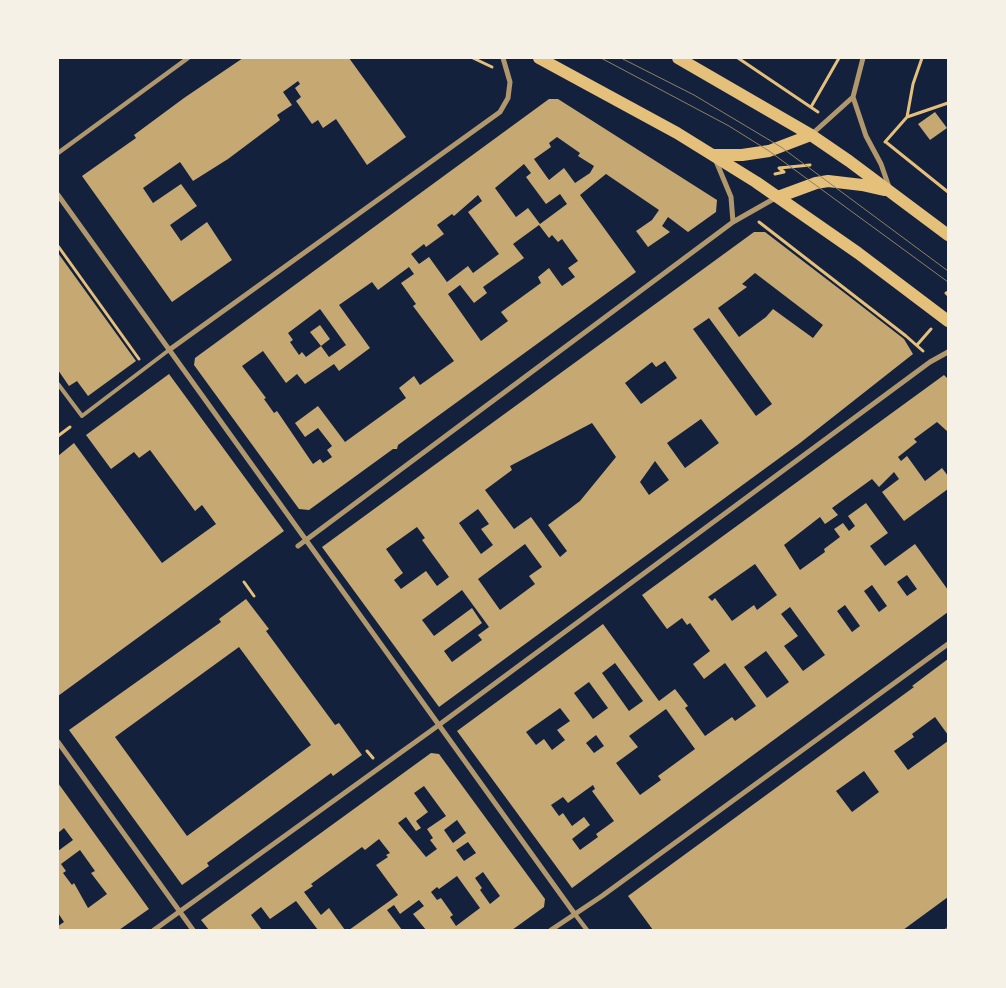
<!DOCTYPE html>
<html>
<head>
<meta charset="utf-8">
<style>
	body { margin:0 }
	#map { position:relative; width:1006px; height:988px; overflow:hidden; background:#14213d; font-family:Commissioner,sans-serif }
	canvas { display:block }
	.frame { position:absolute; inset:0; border:59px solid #f6f1e7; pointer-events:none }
</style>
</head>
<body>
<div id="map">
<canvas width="1006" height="988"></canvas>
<div class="frame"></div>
</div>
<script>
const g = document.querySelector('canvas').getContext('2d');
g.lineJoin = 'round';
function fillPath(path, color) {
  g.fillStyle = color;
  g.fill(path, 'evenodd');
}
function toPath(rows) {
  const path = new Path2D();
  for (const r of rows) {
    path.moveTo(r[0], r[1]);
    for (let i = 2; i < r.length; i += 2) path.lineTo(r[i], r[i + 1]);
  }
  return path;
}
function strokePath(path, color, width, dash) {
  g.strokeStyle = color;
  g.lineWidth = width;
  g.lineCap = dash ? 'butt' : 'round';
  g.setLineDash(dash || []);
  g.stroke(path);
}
const building = toPath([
	[243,58,349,58,406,137,367,165,336,119,323,128,318,120,312,124,296,101,301,97,295,88,300,84,298,81,283,92,292,105,277,115,280,120,228,159,193,181,180,162,143,188,153,203,181,184,197,206,170,225,181,241,207,222,232,260,172,302,82,176,136,138,134,135,184,98],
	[549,99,558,99,717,200,716,212,688,232,668,217,662,226,670,232,648,247,636,231,652,220,659,210,606,174,580,195,636,272,398,445,397,449,393,449,309,510,299,509,194,365,195,358],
	[557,137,580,153,578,156,594,166,590,173,575,183,564,168,549,180,534,159,551,147,549,143],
	[524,164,531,173,526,177,546,204,560,194,567,204,540,224,528,208,516,217,495,188],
	[478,195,482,201,468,212,499,254,473,273,468,266,447,282,429,257,419,264,411,254,424,244,426,247,444,234,437,225,452,214,454,216],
	[539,225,549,238,552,235,558,242,562,239,578,261,568,268,575,277,562,286,549,268,538,277,541,283,501,312,508,321,481,341,448,294,460,285,474,303,487,293,483,287,524,258,513,244],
	[409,267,414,274,401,283,416,304,413,306,454,361,420,385,414,376,399,388,406,398,345,442,318,406,295,423,305,437,318,428,332,446,327,450,332,457,323,463,320,459,313,464,277,411,274,413,264,399,266,398,242,366,263,351,286,383,297,374,305,384,334,364,339,371,370,348,339,305,372,282,378,290],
	[320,309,346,345,329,357,321,346,306,357,302,352,299,355,290,342,293,340,288,333],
	[935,112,947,128,930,140,918,124],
	[754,232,765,232,846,294,904,339,913,354,800,443,439,707,322,547],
	[755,273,823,325,813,338,773,309,766,317,739,337,718,308,747,287,742,284],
	[709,318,772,404,756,416,693,329],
	[665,361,677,378,641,404,625,383,652,362,656,367],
	[701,419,719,443,685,468,667,443],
	[592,423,616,457,580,501,548,525,567,551,560,557,531,517,514,529,485,490,512,470,510,466],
	[655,461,669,480,649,495,640,482],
	[478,509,489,524,481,529,493,545,481,554,459,523],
	[417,527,425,538,422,540,449,577,437,586,426,571,401,589,394,580,403,573,386,549],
	[525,544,542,567,529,576,535,584,500,610,478,579],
	[462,590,489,627,478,635,482,640,452,662,444,651,482,623,472,608,434,636,422,620],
	[58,253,136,361,88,396,77,381,69,386,58,370],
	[320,325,330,339,321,346,310,332],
	[169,374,284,531,58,696,58,456,74,443,162,563,216,524,202,505,195,511,150,450,139,458,134,452,111,469,86,435],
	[944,375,948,379,948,432,937,422,914,439,917,442,898,457,901,461,907,456,925,481,942,468,948,476,948,489,904,521,882,492,899,479,894,472,879,487,872,479,832,508,838,515,825,524,820,517,784,545,800,570,825,552,824,549,840,537,834,529,843,523,849,531,855,526,848,516,866,503,888,533,870,546,885,566,915,544,948,590,948,612,572,888,457,731,603,624,659,701,675,689,688,706,685,708,705,736,732,717,735,721,756,706,725,663,704,679,693,664,710,651,690,623,687,625,682,618,667,629,642,595],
	[755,564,777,595,757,610,754,605,732,621,715,598,712,601,708,597],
	[907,575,917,589,907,596,897,582],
	[872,585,887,606,879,612,864,591],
	[845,605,860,626,852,632,837,611],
	[790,607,825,655,803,671,784,646,798,636,781,614],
	[766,651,789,682,767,698,744,667],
	[615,663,643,701,629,711,602,673],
	[589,682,608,708,593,719,574,693],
	[560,708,570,721,557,730,565,740,552,750,544,739,536,745,526,732],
	[666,709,695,749,658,776,661,780,640,795,616,763,638,747,629,736],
	[596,735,604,746,594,753,586,743],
	[593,785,595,789,592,791,614,821,596,834,598,837,580,850,572,839,590,825,584,817,572,826,563,813,559,816,551,805,563,797,568,803],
	[246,599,269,629,266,631,335,725,339,723,362,755,333,776,331,773,207,863,209,866,182,885,69,730,221,622,219,619],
	[239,647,311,745,187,836,115,737],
	[948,659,948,735,935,717,912,734,914,737,894,751,908,770,948,741,948,897,903,930,653,930,628,896,914,687,912,686],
	[864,771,879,792,852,812,836,791],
	[431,753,439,754,545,899,544,907,512,930,426,930,413,914,424,906,419,900,400,914,394,905,387,910,402,930,349,930,398,895,376,865,388,857,386,855,390,853,379,839,365,850,362,847,311,884,313,886,304,892,321,915,329,908,345,930,318,930,296,901,270,919,261,907,251,915,262,930,209,930,201,920],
	[424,786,446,816,427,829,433,838,430,840,437,849,426,857,398,823,406,817,416,831,421,828,416,821,428,812,414,793],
	[457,820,466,833,453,843,444,830],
	[468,842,476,853,464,861,456,850],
	[483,872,500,896,490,904,480,890,482,888,475,878],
	[457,876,480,908,456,926,450,917,453,915,441,898,437,900,431,892,437,887,439,889],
	[58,783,149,909,119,930,58,930,58,926,64,922,58,913,58,851,73,840,64,828,58,833],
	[80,850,95,871,91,873,107,894,88,908,74,883,72,885,63,873,66,871,61,864]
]);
const path = toPath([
	[473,58,492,67],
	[738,58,818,112],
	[811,107,839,58],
	[907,117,948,103],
	[885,142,907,117,913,84,922,58],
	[887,143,948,192],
	[775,174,784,172,779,168,810,165],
	[759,222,906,336,923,351],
	[58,246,139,359],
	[948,292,946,293,948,295],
	[917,345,931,329],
	[58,436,70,427],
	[244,582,254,596],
	[367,751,373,758]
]);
const service = toPath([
	[58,384,82,416,169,350]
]);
const pedestrian = toPath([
	[58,153,188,58],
	[574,913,587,930]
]);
const minor = toPath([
	[863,58,853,97,866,136,881,164,889,187],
	[812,134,853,97],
	[716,161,731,197,733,222],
	[58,195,574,913],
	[169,350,500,112,508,98,510,82,503,58],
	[298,546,733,222,777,197],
	[58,742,193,930],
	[154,930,432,730,930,362,948,352],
	[551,930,602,896,948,644]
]);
const primary = toPath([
	[539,58,677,133,756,182,858,253,948,321],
	[678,58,811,135,849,161,948,235],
	[714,155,742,155,769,151,811,135],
	[778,197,816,183,828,181,862,185,884,190]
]);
const tram = toPath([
	[601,58,729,126,769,151,948,282],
	[621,58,694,95,781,147,948,271],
	[944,930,948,927]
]);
fillPath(building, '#c6a872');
strokePath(path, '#e5c07b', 3);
strokePath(service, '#b1986c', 4);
strokePath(pedestrian, '#b1986c', 4.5);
strokePath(minor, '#b1986c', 5);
strokePath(primary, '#e5c07b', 12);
strokePath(tram, '#918062', 1);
</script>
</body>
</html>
